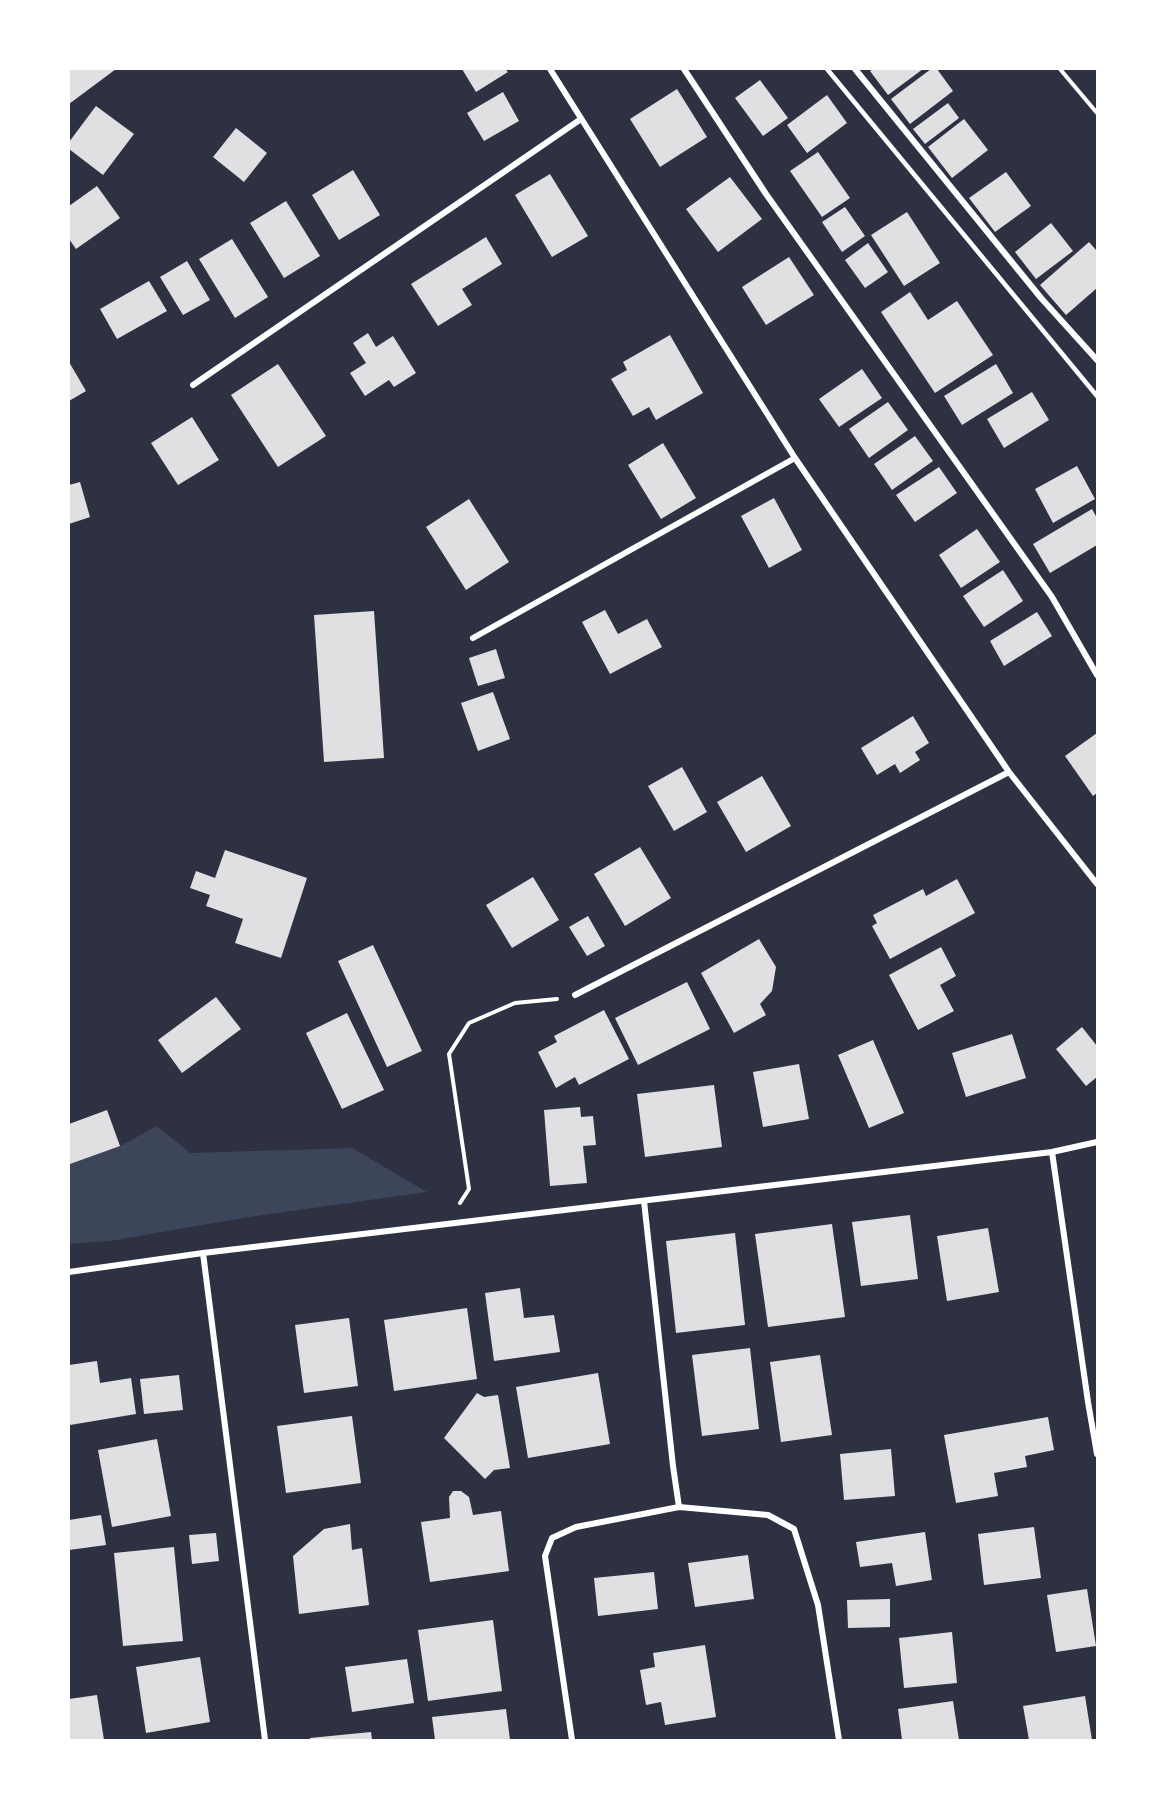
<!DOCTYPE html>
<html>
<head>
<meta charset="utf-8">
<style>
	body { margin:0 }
	#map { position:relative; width:1166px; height:1809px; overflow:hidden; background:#2d3142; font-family:Lato,sans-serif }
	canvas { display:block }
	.frame { position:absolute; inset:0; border:70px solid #fff; pointer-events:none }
</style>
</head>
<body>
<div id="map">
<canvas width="1166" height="1809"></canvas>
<div class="frame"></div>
</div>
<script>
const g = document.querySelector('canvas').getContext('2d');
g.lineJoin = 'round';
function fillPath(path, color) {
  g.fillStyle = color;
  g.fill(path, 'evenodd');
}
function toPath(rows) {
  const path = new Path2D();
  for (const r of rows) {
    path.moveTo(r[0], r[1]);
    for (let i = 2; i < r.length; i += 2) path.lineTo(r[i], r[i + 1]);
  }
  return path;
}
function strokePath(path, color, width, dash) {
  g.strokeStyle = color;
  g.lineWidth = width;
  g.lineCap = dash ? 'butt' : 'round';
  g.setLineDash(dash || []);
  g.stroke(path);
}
const green = toPath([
	[157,1126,190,1153,352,1148,427,1192,249,1217,110,1241,69,1244,69,1164,120,1146]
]);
const building = toPath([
	[69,69,116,69,69,104],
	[462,69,505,69,508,72,476,92],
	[873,69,923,69,888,95,870,71],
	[931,69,937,69,953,91,910,124,891,99],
	[760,80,788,118,763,136,735,98],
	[677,89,707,137,660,167,630,119],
	[503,92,519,121,484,141,467,113],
	[827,95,847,123,807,153,787,125],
	[948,103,959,118,925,144,913,129],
	[96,106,134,134,103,175,69,149,69,142],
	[964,119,988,150,952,178,928,147],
	[236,128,267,153,244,182,213,157],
	[818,152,850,198,822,217,790,171],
	[353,170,380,215,339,240,312,195],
	[1006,172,1031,206,995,232,969,198],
	[550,174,588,236,552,257,515,195],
	[730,177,762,219,718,252,686,209],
	[97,186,120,218,76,249,69,239,69,206],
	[286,201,320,256,284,278,250,223],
	[845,207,865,236,842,252,822,222],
	[907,212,940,263,904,286,871,235],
	[1051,223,1073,251,1036,279,1015,252],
	[486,237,502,264,462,289,472,305,438,326,411,284],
	[232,239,268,297,235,318,199,259],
	[1089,242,1097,251,1097,288,1066,315,1040,285],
	[868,243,888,272,865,288,845,260],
	[789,257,814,295,766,325,742,287],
	[187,261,210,300,183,315,160,277],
	[149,281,167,311,117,339,100,309],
	[910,292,928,320,957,301,993,355,935,393,881,312],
	[368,333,376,347,393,336,416,373,394,387,389,380,365,396,350,373,366,363,353,343],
	[670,335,703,393,656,420,649,407,633,416,611,379,627,370,623,362],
	[69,362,86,391,69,401],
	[278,364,326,436,278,467,231,395],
	[996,364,1013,393,962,425,944,396],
	[862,369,882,398,839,427,819,399],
	[1032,392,1049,420,1004,448,987,419],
	[888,402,908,430,869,458,849,429],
	[192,417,219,460,178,485,151,443],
	[915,436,933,461,892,490,874,464],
	[663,443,696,498,661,519,628,465],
	[1077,466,1095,499,1053,523,1035,489],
	[939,467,957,493,915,522,896,495],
	[80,482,90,517,69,524,69,485],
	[774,498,802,550,769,568,741,516],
	[469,499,509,562,466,590,426,527],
	[1092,509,1097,518,1097,545,1050,573,1033,544],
	[977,529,1000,562,961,588,939,555],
	[1003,570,1023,601,984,627,963,596],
	[605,610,618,634,647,619,662,647,610,674,582,622],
	[374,611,384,758,324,762,314,615],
	[1037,612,1052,636,1004,666,990,641],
	[496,649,505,678,478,686,469,658],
	[493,692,510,739,478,751,461,703],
	[913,716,929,743,915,752,920,760,900,773,895,764,877,775,861,748],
	[1097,733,1097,793,1093,796,1065,756],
	[682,767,707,812,674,831,648,786],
	[762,776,791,826,746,852,717,802],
	[640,847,671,898,625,926,594,874],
	[225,850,307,878,281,958,235,943,243,919,206,906,210,895,190,888,196,871,215,878],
	[533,877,559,920,512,948,486,905],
	[957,879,975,913,890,959,872,926,877,923,873,915,923,889,926,896],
	[588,916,605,946,587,956,569,927],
	[759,939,776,967,772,991,760,1004,766,1015,734,1033,701,973],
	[373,945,422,1051,387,1067,338,961],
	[941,947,956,976,940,985,954,1011,918,1030,889,975],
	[687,982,710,1029,638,1065,615,1018],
	[216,997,241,1029,182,1073,158,1040],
	[604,1010,629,1059,579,1085,575,1077,556,1088,538,1052,557,1042,554,1036],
	[347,1013,384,1090,342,1109,306,1033],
	[1082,1027,1097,1046,1097,1077,1086,1086,1056,1049],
	[1012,1034,1026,1078,966,1097,952,1053],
	[873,1040,904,1113,869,1128,838,1055],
	[799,1064,809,1119,763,1127,753,1072],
	[714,1085,722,1147,645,1157,637,1094],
	[580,1107,581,1117,593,1116,596,1145,583,1146,587,1183,550,1186,544,1110],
	[107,1110,120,1146,70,1164,69,1124],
	[910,1215,918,1279,861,1286,852,1222],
	[832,1224,845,1317,768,1327,755,1234],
	[988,1228,999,1292,947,1301,937,1236],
	[735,1233,745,1325,676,1333,666,1241],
	[520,1288,524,1318,554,1315,560,1352,494,1361,485,1293],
	[467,1308,477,1379,394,1391,384,1320],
	[349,1318,358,1386,304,1393,295,1325],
	[750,1348,759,1429,702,1436,692,1355],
	[820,1355,832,1435,781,1442,770,1362],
	[97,1361,100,1383,131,1378,136,1414,70,1425,69,1365],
	[598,1373,610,1444,528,1458,516,1387],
	[179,1375,183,1410,144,1414,140,1379],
	[477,1393,484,1397,498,1395,510,1468,494,1470,485,1479,444,1438],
	[352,1416,361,1483,286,1493,277,1426],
	[1048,1417,1054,1450,1025,1456,1027,1467,994,1473,998,1496,956,1503,944,1435],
	[157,1439,171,1516,112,1527,98,1450],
	[891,1449,895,1496,844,1500,840,1454],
	[453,1491,461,1491,469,1497,473,1515,501,1511,509,1571,430,1582,421,1522,450,1518,449,1497],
	[101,1515,106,1545,69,1550,69,1520],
	[350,1524,352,1550,362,1548,369,1605,299,1614,293,1556,324,1529],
	[1034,1527,1041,1578,984,1585,978,1534],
	[925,1532,932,1580,896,1586,892,1563,860,1567,856,1542],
	[216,1533,219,1561,192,1564,189,1535],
	[174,1547,183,1641,123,1646,114,1553],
	[748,1555,754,1599,695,1607,688,1563],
	[654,1572,658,1609,598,1616,594,1578],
	[1087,1589,1096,1646,1056,1652,1047,1595],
	[890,1599,890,1627,848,1628,847,1600],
	[493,1620,502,1691,428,1701,418,1630],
	[952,1632,957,1683,904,1688,899,1638],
	[705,1645,716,1717,665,1725,661,1702,646,1705,640,1670,655,1667,653,1653],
	[200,1657,210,1722,146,1733,136,1667],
	[407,1659,414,1703,352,1712,345,1667],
	[97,1695,104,1740,69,1740,69,1699],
	[1085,1696,1092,1740,1029,1740,1023,1706],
	[953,1701,959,1740,902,1740,898,1709],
	[506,1709,510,1740,435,1740,432,1717],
	[371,1732,372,1740,310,1740,310,1738]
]);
const path = toPath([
	[1060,69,1097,113],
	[460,1203,469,1189,449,1054,469,1023,515,1003,557,999]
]);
const service = toPath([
	[827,69,1097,396]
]);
const minor = toPath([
	[550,69,795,458,1009,772,1097,884],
	[684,69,766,194,1052,597,1097,675],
	[855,69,1041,298,1097,360],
	[193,385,581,119],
	[473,638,795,458],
	[575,995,1009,772],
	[1052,1152,1088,1402,1097,1454],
	[644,1201,673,1466,679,1507,768,1515,794,1529,818,1605,839,1740],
	[203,1253,265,1740],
	[69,1272,203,1253,1052,1152,1097,1142],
	[572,1740,545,1556,552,1538,576,1527,679,1507]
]);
fillPath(green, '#3c4559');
fillPath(building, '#e0e0e3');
strokePath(path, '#fff', 4);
strokePath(service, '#fff', 4.5);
strokePath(minor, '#fff', 6);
</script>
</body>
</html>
